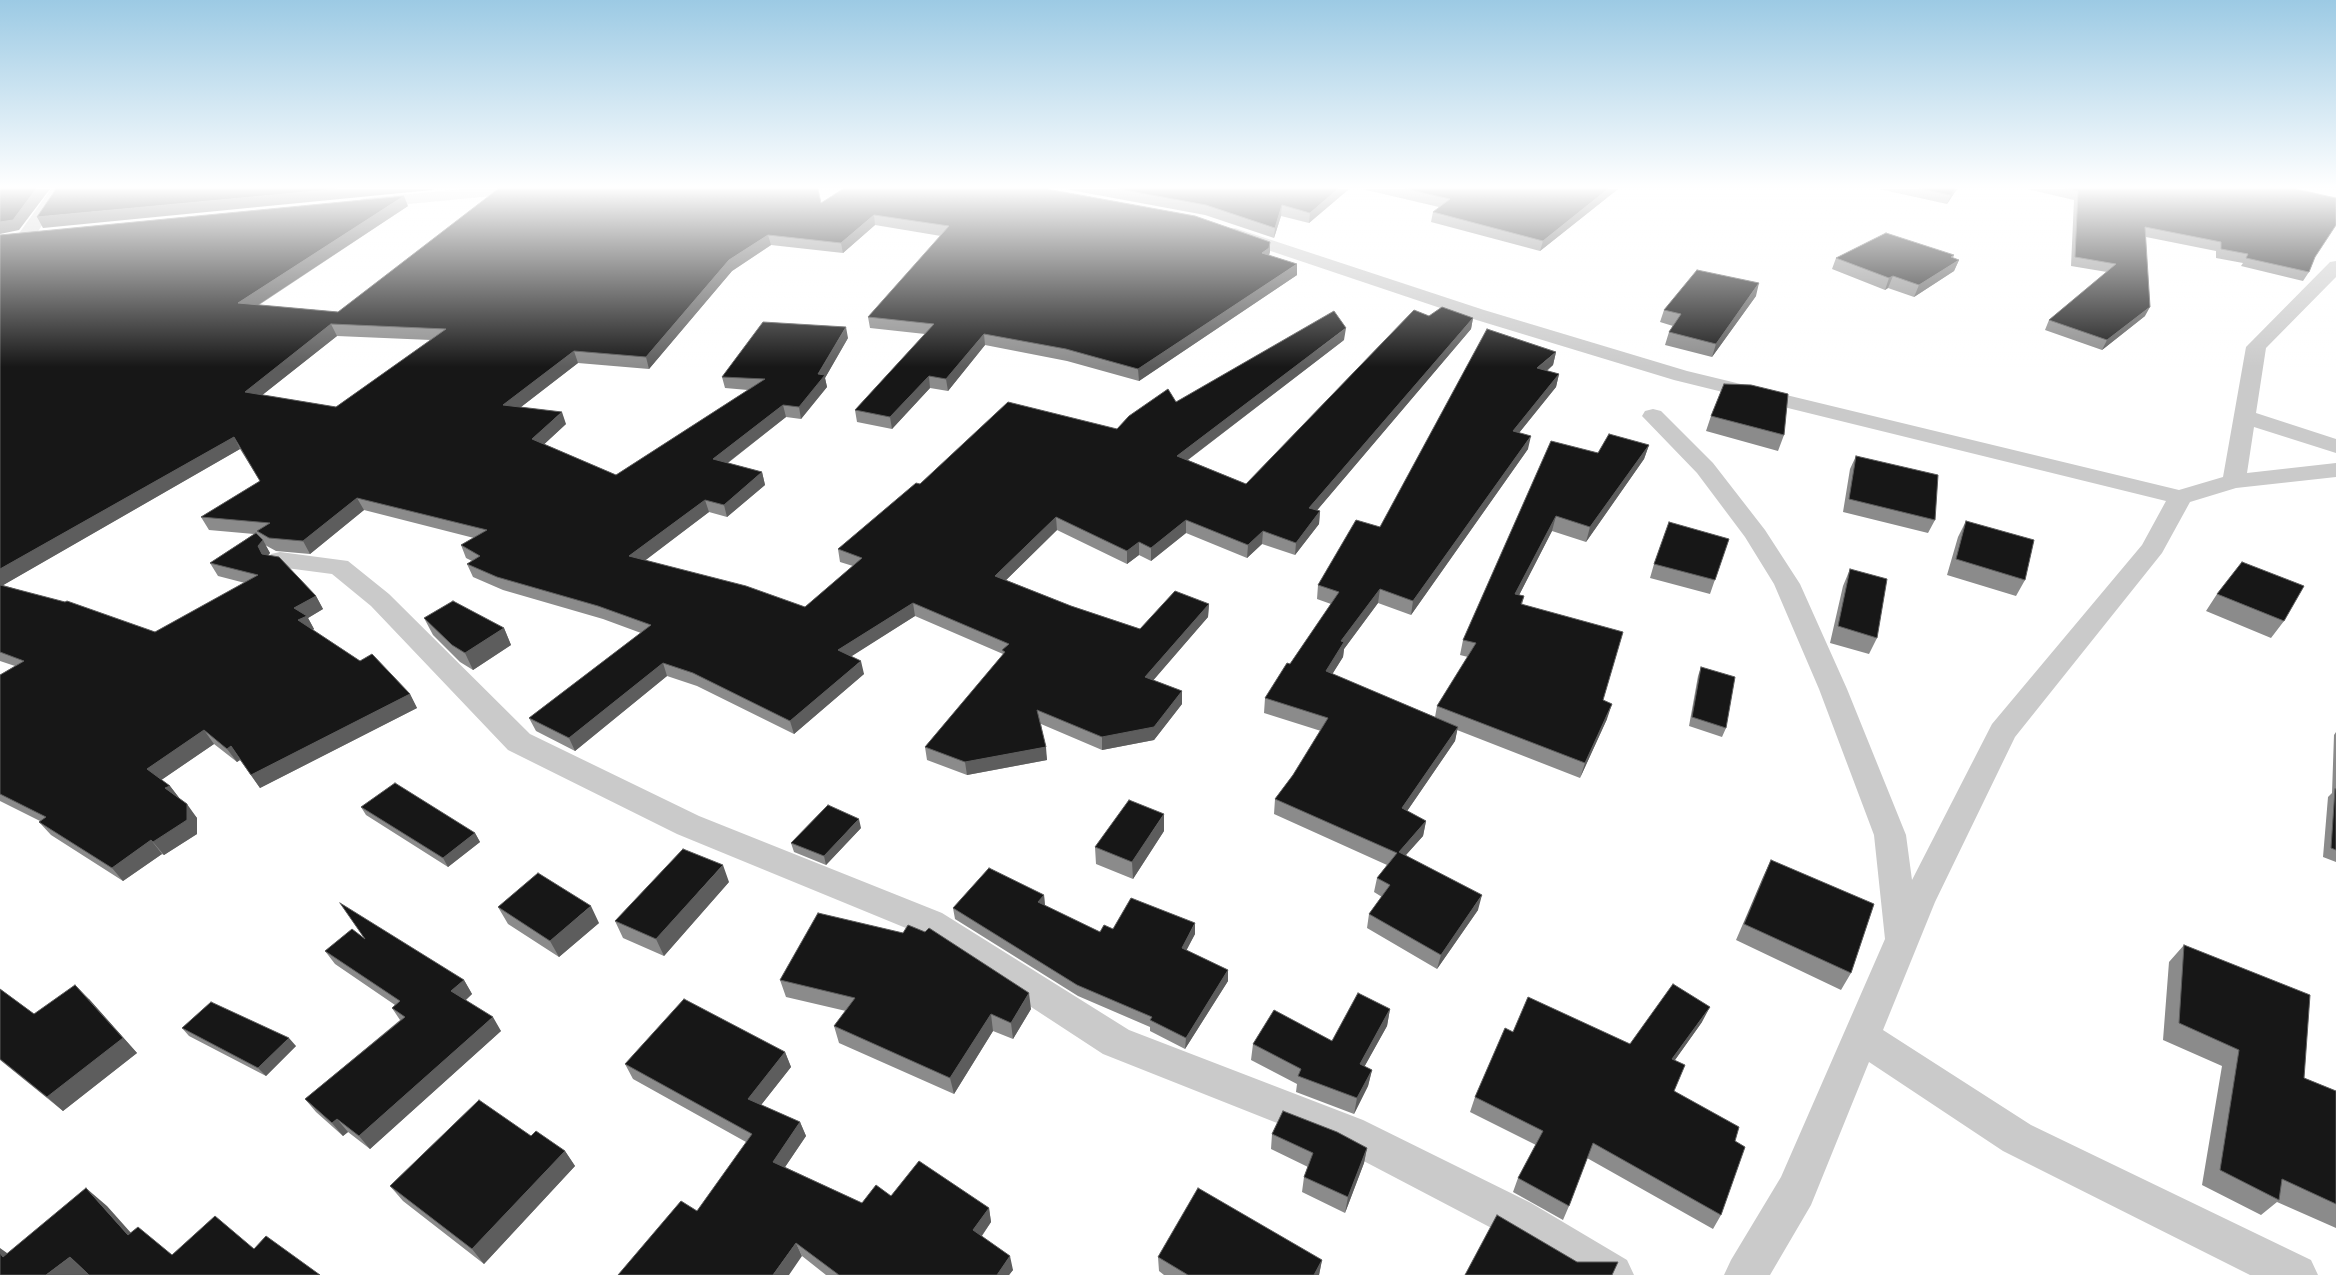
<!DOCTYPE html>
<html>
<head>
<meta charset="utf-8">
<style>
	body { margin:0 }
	canvas { display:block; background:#fff }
</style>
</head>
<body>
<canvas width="2336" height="1275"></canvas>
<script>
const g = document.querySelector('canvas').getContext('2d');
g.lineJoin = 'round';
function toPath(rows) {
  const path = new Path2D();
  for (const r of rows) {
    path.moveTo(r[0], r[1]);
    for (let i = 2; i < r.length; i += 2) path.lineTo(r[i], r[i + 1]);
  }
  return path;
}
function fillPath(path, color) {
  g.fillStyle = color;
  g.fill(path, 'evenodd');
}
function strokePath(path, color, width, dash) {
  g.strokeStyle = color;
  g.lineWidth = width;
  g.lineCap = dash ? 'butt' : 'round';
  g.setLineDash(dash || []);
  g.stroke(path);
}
const minor = toPath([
	[51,189,67,189,32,240,20,240,17,236,51,189],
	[464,189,521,189,519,192,513,194,367,208,361,207,359,203,361,199,367,198,464,189],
	[1235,228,1484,310,1687,371,2179,490,2223,477,2246,347,2330,262,2336,261,2336,277,2266,348,2256,413,2336,439,2336,453,2254,427,2247,473,2336,463,2336,477,2236,488,2190,502,2162,553,2015,737,1935,902,1883,1030,2031,1125,2311,1260,2318,1275,2250,1275,2003,1151,1869,1062,1811,1205,1770,1275,1724,1275,1731,1260,1781,1177,1885,939,1874,835,1819,689,1774,584,1745,537,1697,473,1642,416,1645,411,1653,409,1661,411,1713,463,1765,530,1800,584,1847,689,1906,835,1912,880,1992,724,2142,545,2166,501,1674,380,1470,318,1229,237,1226,233,1229,229,1235,228],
	[280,552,348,561,389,594,530,734,699,816,942,913,1129,1030,1363,1120,1531,1203,1627,1260,1634,1275,1571,1275,1501,1233,1335,1146,1103,1054,918,933,677,834,508,750,371,606,332,574,271,566,267,560,271,554,280,552]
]);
const wall = toPath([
	[1065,189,1349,189,1309,223,1281,216,1274,238,1205,215],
	[1362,189,1618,189,1540,251,1431,222,1433,212,1439,207],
	[1879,189,1957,189,1947,204],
	[2027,189,2296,189,2314,259,2309,272,2303,281,2241,266,2243,263,2216,258,2216,251,2146,237,2145,316,2102,350,2045,330,2049,320,2107,272,2071,266,2074,200],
	[821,203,1270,242,1269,255,1297,275,1139,381,1067,361,985,345,948,391,930,388,892,429,857,422,855,410,925,334,870,328,868,317,941,236,875,225,843,253,771,245,732,271,649,369,578,363,521,407,566,424,544,444,616,475,748,390,725,388,722,377,848,338,825,378,827,387,801,419,786,417,728,463,762,472,765,485,727,517,709,512,645,560,805,607,853,566,840,562,838,549,920,484,1117,429,1176,402,1344,340,1188,460,1246,484,1429,316,1473,318,1471,329,1317,510,1320,511,1319,524,1295,555,1262,544,1247,558,1186,533,1151,561,1139,555,1127,564,1057,530,1006,580,1071,606,1140,629,1209,604,1208,617,1153,680,1182,691,1182,704,1154,740,1102,750,1041,724,1047,760,967,775,927,760,925,747,1003,655,1003,654,915,616,851,656,864,674,794,734,697,686,667,676,575,751,536,731,529,718,641,633,603,619,503,590,473,577,467,564,472,561,466,558,461,545,474,538,364,510,310,554,276,551,265,545,270,553,268,555,316,596,323,609,308,618,314,629,313,630,410,694,417,708,260,788,240,760,237,762,214,744,161,780,170,786,180,799,197,818,197,834,164,855,162,854,123,881,51,835,39,822,40,821,0,801,0,675,15,666,0,661,0,235,408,206,259,305,338,312],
	[337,336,431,340,336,407,262,395],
	[240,449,260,481,201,517,209,530,254,534,210,563,218,576,245,583,155,632,3,585],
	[1836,258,1953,258,1959,260,1954,271,1914,297,1888,288,1885,290,1832,269],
	[1756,296,1712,357,1665,345,1669,332,1673,326,1660,322,1664,310],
	[1556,352,1553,365,1547,371,1559,374,1556,387,1519,433,1528,449,1411,615,1378,603,1344,649,1343,657,1332,674,1435,717,1437,706,1468,657,1460,655,1463,640,1598,453,1649,445,1644,459,1586,542,1552,531,1519,595,1524,596,1522,605,1603,700,1607,719,1580,778,1457,730,1455,741,1407,811,1426,821,1423,836,1406,855,1478,910,1437,969,1367,928,1369,914,1382,897,1374,892,1377,878,1387,865,1274,814,1275,799,1293,775,1321,731,1264,713,1265,698,1290,664,1331,604,1317,599,1318,585,1380,527],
	[1711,416,1784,435,1778,451,1706,431],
	[1856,456,1935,520,1928,533,1843,512,1850,469],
	[1966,521,2025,580,2016,596,1947,575,1958,537],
	[1729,539,1710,594,1650,578,1654,564],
	[1850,569,1877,638,1869,654,1830,643,1843,586],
	[2217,594,2284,621,2271,638,2206,611],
	[424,618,504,628,511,645,473,670,460,662,433,635],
	[1701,667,1726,728,1722,737,1689,726,1698,676],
	[2336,732,2336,862,2323,857,2328,797,2332,793,2334,735],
	[361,807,475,833,480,842,448,867,366,815],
	[861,828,826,865,794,852,791,843],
	[1164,831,1133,879,1096,864,1095,847],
	[1771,860,1851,973,1841,990,1736,940,1763,877],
	[729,882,664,956,623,938,615,921],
	[1044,895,1045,906,1100,932,1113,929,1195,934,1186,950,1228,970,1228,981,1185,1049,1150,1031,1150,1027,1078,996,955,919,953,908],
	[498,907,599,923,559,957,508,924],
	[365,939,464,980,472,994,466,1000,501,1031,370,1149,348,1132,343,1136,316,1112,305,1099,400,1020,392,1008,395,1005,335,964,325,951],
	[2184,945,2304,1078,2336,1091,2336,1228,2277,1202,2261,1215,2202,1185,2222,1066,2163,1040,2169,962],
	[780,980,1031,1009,1013,1039,993,1031,954,1094,839,1043,834,1026,846,1011,786,997],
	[0,989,34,1014,89,999,137,1053,63,1111,0,1060],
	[1390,1009,1387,1026,1364,1067,1372,1070,1368,1086,1354,1114,1296,1092,1297,1084,1251,1060,1253,1044,1332,1041],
	[1702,1022,1675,1060,1674,1091,1735,1141,1721,1215,1713,1229,1587,1158,1569,1206,1563,1220,1513,1192,1518,1178,1536,1145,1470,1112,1475,1097,1513,1032,1630,1044],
	[182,1028,296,1046,266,1076,189,1036],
	[785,1052,791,1067,761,1105,800,1122,806,1136,785,1167,862,1203,891,1196,989,1208,991,1222,982,1236,1013,1270,1009,1275,826,1275,802,1256,746,1142,633,1079,625,1064],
	[1272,1134,1367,1148,1364,1163,1345,1213,1302,1192,1304,1177,1308,1167,1271,1149],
	[531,1136,565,1151,575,1166,484,1264,403,1201,390,1186],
	[1158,1257,1322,1260,1319,1275,1164,1275,1159,1271]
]);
const shadedWall = toPath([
	[36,189,50,189,19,230,0,234,0,222],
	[338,189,434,189,432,190,43,228,37,217],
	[1338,189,1349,189,1309,223,1310,213],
	[1608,189,1618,189,1540,251,1543,241],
	[1955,189,1957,189,1947,204,1951,195],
	[404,196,408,206,244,314,238,303],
	[1282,205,1281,216,1274,238,1275,228],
	[874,215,875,225,843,253,841,243],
	[768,235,771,245,732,271,649,369,646,357,729,260],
	[1270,242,1270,252,1268,259,1262,253],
	[1954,255,1950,266,1959,260,1954,271,1914,297,1919,285],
	[1297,264,1297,275,1139,381,1138,369],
	[1893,276,1888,288,1885,290,1889,278],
	[1759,283,1756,296,1712,357,1716,344],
	[2150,307,2145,316,2102,350,2107,340],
	[1473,318,1471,329,1308,521,1309,508],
	[331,324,337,336,251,404,245,392],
	[846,327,848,338,825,378,827,387,801,419,799,407],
	[1346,328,1344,340,1177,468,1177,456],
	[984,334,985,345,948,391,946,379],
	[574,351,578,363,508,417,503,405],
	[1556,352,1553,365,1534,381,1537,368],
	[1559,374,1556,387,1510,444,1513,431],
	[929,376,930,388,892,429,890,417],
	[783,405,786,417,717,471,713,459],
	[562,412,566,424,537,451,532,439],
	[1531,436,1528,449,1411,615,1413,601],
	[234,437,240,449,0,587,0,569],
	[1649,445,1644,459,1586,542,1590,527],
	[762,472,765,485,727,517,724,505],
	[357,498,364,510,310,554,303,541],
	[705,500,709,512,634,569,629,556],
	[1320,511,1319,524,1295,555,1296,543],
	[1556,516,1552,531,1512,609,1515,594],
	[1056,517,1057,530,997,589,995,576],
	[1186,520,1186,533,1151,561,1151,548],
	[1263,531,1262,544,1247,558,1248,545],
	[263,540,270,553,265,559,258,546],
	[1139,542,1139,555,1127,564,1127,551],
	[1380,589,1378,603,1344,649,1343,657,1325,686,1326,671,1341,641],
	[316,596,323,609,308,618,314,629,306,633,298,620,294,608],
	[913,603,915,616,841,663,838,650],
	[1209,604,1208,617,1145,690,1145,677],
	[504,628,511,645,473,670,465,653],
	[861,661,864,674,794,734,790,721],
	[663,663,667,676,575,751,569,738],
	[1182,691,1182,704,1154,740,1102,750,1102,737],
	[410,694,417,708,260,788,251,775],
	[1612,704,1607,719,1580,778,1585,763],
	[1458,727,1455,741,1399,823,1402,808],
	[204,730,214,744,157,783,147,769],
	[231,746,240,760,237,762,227,749],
	[1046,747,1047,760,967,775,965,762],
	[170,786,180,799,165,788],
	[187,804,197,818,197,834,164,855,153,842],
	[1164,814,1164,831,1133,879,1132,862],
	[859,819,861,828,826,865,824,856],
	[1426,821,1423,836,1396,866,1399,852],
	[475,833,480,842,448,867,443,858],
	[151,840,162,854,123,881,112,868],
	[723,865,729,882,664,956,656,939],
	[1044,895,1045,906,1038,902],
	[1482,895,1478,910,1437,969,1441,955],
	[591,906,599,923,559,957,550,941],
	[1195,923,1195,934,1182,959,1182,948],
	[1228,970,1228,981,1185,1049,1186,1038],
	[464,980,472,994,460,1005,451,991],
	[75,985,89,999,137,1053,63,1111,47,1097],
	[1029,993,1031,1009,1013,1039,1011,1023],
	[1710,1007,1702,1022,1665,1074,1672,1059],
	[1390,1009,1387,1026,1357,1080,1360,1064],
	[991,1014,993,1031,954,1094,950,1078],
	[493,1017,501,1031,370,1149,359,1136],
	[289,1038,296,1046,266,1076,258,1068],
	[785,1052,791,1067,754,1114,748,1099],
	[1372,1070,1368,1086,1354,1114,1357,1098],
	[337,1119,348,1132,343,1136,332,1123],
	[800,1122,806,1136,779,1176,773,1162],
	[1367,1148,1364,1163,1345,1213,1348,1197],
	[565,1151,575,1166,484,1264,472,1249],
	[86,1188,107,1206,148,1252,128,1235],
	[989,1208,991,1222,976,1244,973,1230],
	[796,1243,802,1256,789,1275,773,1275],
	[0,1248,14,1258,3,1257,0,1253],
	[1010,1256,1013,1270,1009,1275,997,1275],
	[70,1257,89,1275,46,1275],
	[1322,1260,1319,1275,1314,1275]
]);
const building = toPath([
	[0,189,36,189,13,220,0,222,0,189],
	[56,189,338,189,37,217,56,189],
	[498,189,818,189,821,203,843,189,1047,189,1195,216,1270,242,1269,248,1262,253,1297,264,1138,369,1066,349,984,334,946,379,929,376,890,417,855,410,934,324,868,317,949,226,874,215,841,243,768,235,729,260,646,357,574,351,503,405,562,412,532,439,616,475,765,379,722,377,763,322,846,327,818,374,825,375,799,407,783,405,713,459,762,472,724,505,705,500,629,556,746,586,805,607,862,558,838,549,916,483,920,484,1008,402,1117,429,1129,416,1168,389,1176,402,1334,311,1346,328,1177,456,1246,484,1414,310,1429,316,1442,307,1473,318,1309,508,1320,511,1296,543,1263,531,1248,545,1186,520,1151,548,1139,542,1127,551,1056,517,995,576,1071,606,1140,629,1175,591,1209,604,1145,677,1182,691,1154,727,1102,737,1037,710,1046,747,965,762,925,747,1005,652,1002,650,1009,644,913,603,838,650,861,661,790,721,693,673,663,663,569,738,529,718,651,625,598,606,497,577,467,564,480,556,461,545,487,530,357,498,303,541,269,538,257,531,270,523,201,517,260,481,234,437,0,569,0,235,404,196,238,303,338,312,498,189],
	[331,324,446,329,336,407,245,392,331,324],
	[1119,189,1338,189,1310,213,1282,205,1275,228,1206,205,1119,189],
	[1406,189,1608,189,1543,241,1433,212,1450,199,1406,189],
	[1920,189,1955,189,1951,195,1920,189],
	[2066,189,2296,189,2336,198,2336,225,2315,257,2309,272,2246,258,2248,254,2221,249,2221,242,2145,227,2150,307,2107,340,2049,320,2116,264,2075,257,2078,191,2066,189],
	[1886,233,1954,255,1951,257,1959,260,1919,285,1893,276,1889,278,1836,258,1886,233],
	[1697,270,1759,283,1716,344,1669,332,1681,314,1664,310,1697,270],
	[1487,329,1556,352,1537,368,1559,374,1513,431,1531,436,1413,601,1380,589,1341,641,1344,642,1326,671,1458,727,1402,808,1426,821,1399,852,1482,895,1441,955,1369,914,1390,885,1377,878,1397,853,1275,799,1293,775,1328,718,1265,698,1287,663,1290,664,1339,592,1318,585,1356,520,1380,527,1487,329],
	[1724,384,1751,385,1788,394,1784,435,1711,416,1724,384],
	[1609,434,1649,445,1590,527,1556,516,1515,594,1524,596,1521,604,1623,632,1603,700,1612,704,1585,763,1437,706,1476,643,1463,640,1551,441,1598,453,1609,434],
	[1856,456,1938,475,1935,520,1849,499,1856,456],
	[1966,521,2034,540,2025,580,1956,559,1966,521],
	[1669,522,1729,539,1715,580,1654,564,1669,522],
	[256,533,263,540,258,546,262,554,279,557,316,596,294,608,307,616,298,620,360,661,372,654,410,694,251,775,231,746,227,749,204,730,147,769,170,786,165,788,187,804,187,820,153,842,151,840,112,868,39,822,46,817,0,794,0,675,24,661,0,652,0,585,65,602,67,601,155,632,258,575,210,563,256,533],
	[2242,562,2304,586,2284,621,2217,594,2242,562],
	[1850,569,1887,579,1877,638,1838,626,1850,569],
	[453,601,504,628,465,653,452,645,424,618,453,601],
	[1701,667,1735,677,1726,728,1692,717,1701,667],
	[395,783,475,833,443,858,361,807,395,783],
	[2335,789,2336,789,2336,850,2331,848,2335,789],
	[1129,800,1164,814,1132,862,1095,847,1129,800],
	[828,805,859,819,824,856,791,843,828,805],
	[683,849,723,865,656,939,615,921,683,849],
	[1771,860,1874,904,1851,973,1744,924,1771,860],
	[989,868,1044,895,1038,902,1100,932,1104,925,1113,929,1131,898,1195,923,1182,948,1228,970,1186,1038,1150,1020,1152,1017,1077,985,953,908,989,868],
	[538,873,591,906,550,941,498,907,538,873],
	[340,903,464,980,451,991,493,1017,359,1136,337,1119,332,1123,305,1099,405,1017,392,1008,400,1001,325,951,352,929,365,939,340,903],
	[818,913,903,933,908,925,925,932,929,928,1029,993,1011,1023,991,1014,950,1078,834,1026,855,998,780,980,818,913],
	[2184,945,2310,995,2304,1078,2336,1091,2336,1204,2282,1179,2279,1200,2220,1170,2239,1050,2179,1023,2184,945],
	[1673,984,1710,1007,1672,1059,1685,1065,1674,1091,1739,1127,1735,1141,1745,1147,1721,1215,1593,1143,1569,1206,1518,1178,1543,1131,1475,1097,1505,1028,1513,1032,1528,997,1630,1044,1673,984],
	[75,985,123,1038,47,1097,0,1059,0,989,34,1014,75,985],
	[1358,993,1390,1009,1360,1064,1372,1070,1357,1098,1298,1076,1301,1069,1253,1044,1274,1010,1332,1041,1358,993],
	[684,999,785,1052,748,1099,800,1122,773,1162,862,1203,876,1185,891,1196,919,1161,989,1208,973,1230,1010,1256,997,1275,839,1275,796,1243,773,1275,618,1275,681,1201,697,1211,752,1134,625,1064,684,999],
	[211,1002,289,1038,258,1068,182,1028,211,1002],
	[479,1100,531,1136,536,1131,565,1151,472,1249,390,1186,479,1100],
	[1283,1111,1337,1132,1367,1148,1348,1197,1304,1177,1313,1153,1272,1134,1283,1111],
	[86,1188,128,1235,138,1227,172,1255,215,1216,254,1249,266,1236,320,1275,89,1275,70,1257,46,1275,0,1275,0,1253,3,1257,86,1188],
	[1198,1188,1322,1260,1314,1275,1188,1275,1158,1257,1198,1188],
	[1497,1215,1577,1262,1618,1262,1612,1275,1465,1275,1497,1215]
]);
fillPath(minor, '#cacaca');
fillPath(wall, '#8b8b8b');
fillPath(shadedWall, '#5d5d5d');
fillPath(building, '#171717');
strokePath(building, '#5d5d5d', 1);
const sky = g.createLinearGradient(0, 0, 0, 367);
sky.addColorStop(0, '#9ccae4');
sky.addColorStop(0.51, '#fff');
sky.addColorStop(1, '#ffffff00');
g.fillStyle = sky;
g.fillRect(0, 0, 2336, 367);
</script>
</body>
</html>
